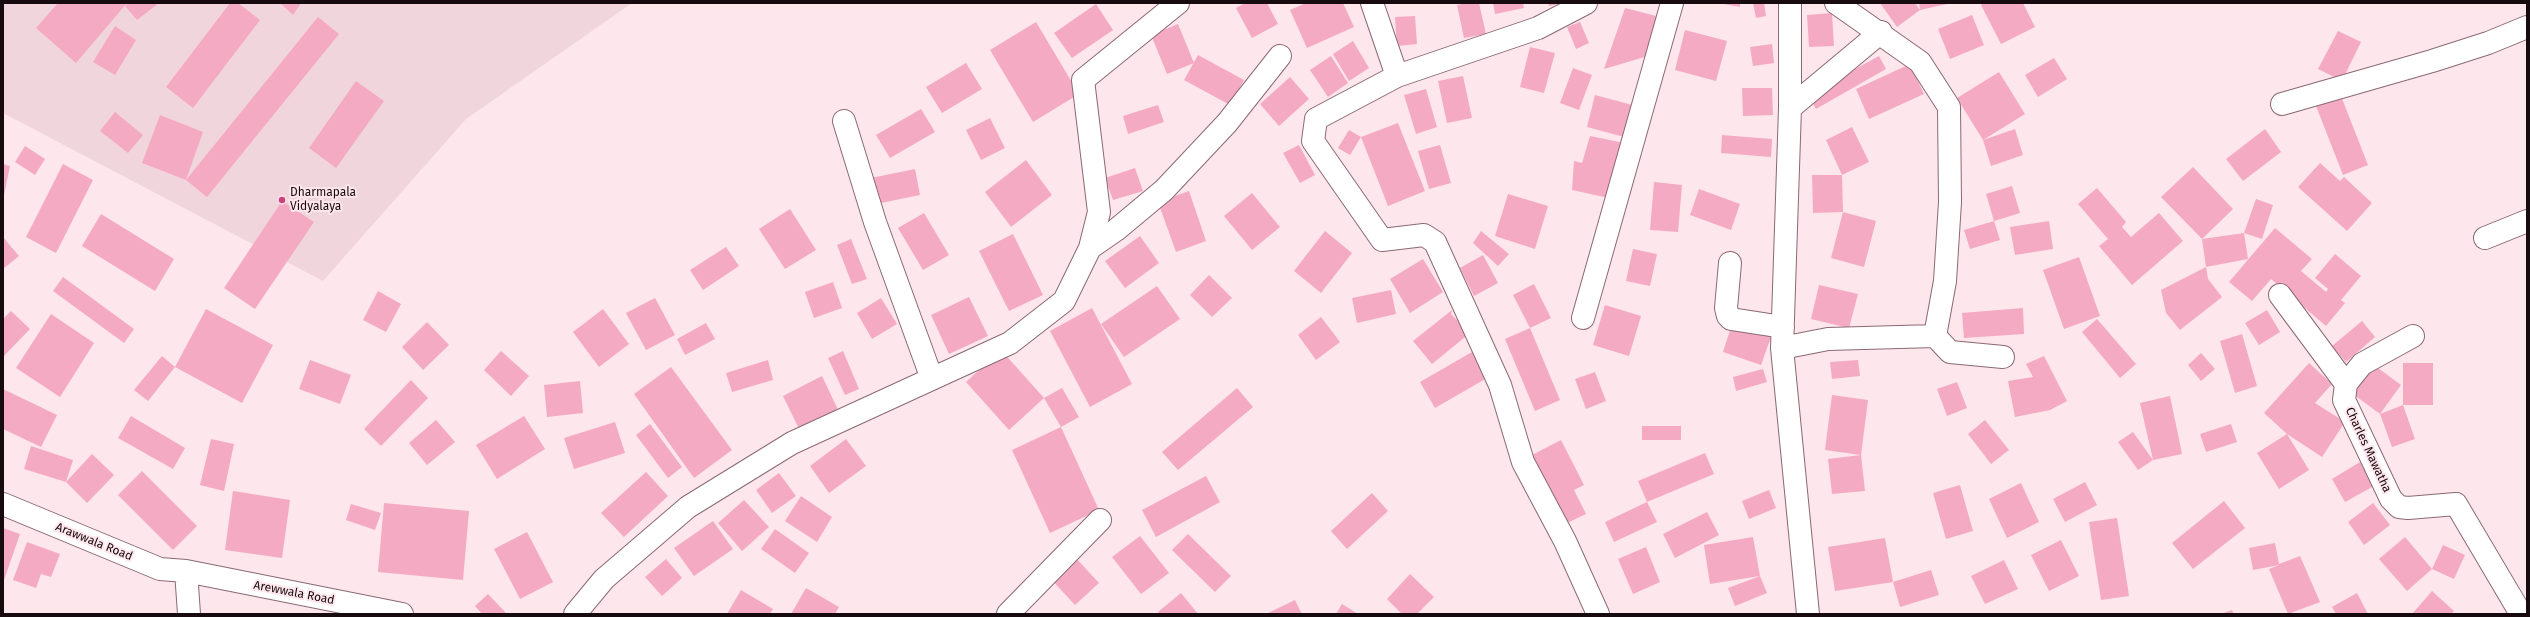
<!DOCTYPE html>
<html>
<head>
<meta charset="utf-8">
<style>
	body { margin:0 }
	#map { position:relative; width:2530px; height:617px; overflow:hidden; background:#fee6ed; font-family:"Fira Sans",sans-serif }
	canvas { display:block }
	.frame { position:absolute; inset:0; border:4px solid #180b0f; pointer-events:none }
</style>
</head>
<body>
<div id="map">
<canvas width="2530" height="617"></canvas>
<div class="frame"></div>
</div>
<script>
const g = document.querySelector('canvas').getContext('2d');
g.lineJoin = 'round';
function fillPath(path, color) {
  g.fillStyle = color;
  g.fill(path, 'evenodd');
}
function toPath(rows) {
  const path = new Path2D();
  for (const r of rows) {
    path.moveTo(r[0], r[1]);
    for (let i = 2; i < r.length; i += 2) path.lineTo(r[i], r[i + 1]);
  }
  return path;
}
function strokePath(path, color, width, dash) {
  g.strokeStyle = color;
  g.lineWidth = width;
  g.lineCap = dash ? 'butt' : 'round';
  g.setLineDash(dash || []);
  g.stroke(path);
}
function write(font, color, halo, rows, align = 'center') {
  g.font = font + ' "Fira Sans",sans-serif';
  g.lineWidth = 4;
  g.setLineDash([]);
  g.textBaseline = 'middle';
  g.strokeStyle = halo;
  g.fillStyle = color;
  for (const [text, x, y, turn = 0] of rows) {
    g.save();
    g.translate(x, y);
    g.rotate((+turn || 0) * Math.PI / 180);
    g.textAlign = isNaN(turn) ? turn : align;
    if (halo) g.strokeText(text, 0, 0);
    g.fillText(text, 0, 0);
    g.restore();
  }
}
const built = toPath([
	[3,3,632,3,466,119,323,281,3,113]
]);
const building = toPath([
	[58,3,127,3,76,63,36,28],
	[128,3,159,3,137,20,125,6],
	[230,3,238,3,260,20,193,108,166,87],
	[280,3,301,3,293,15],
	[1245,3,1267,3,1278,24,1252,38,1236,8],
	[1306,3,1343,3,1354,27,1307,48,1290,10],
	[1467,3,1479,3,1486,34,1464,38,1457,5],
	[1493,3,1523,3,1524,8,1495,14],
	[1548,3,1558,3,1558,4,1549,6],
	[1718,3,1740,3,1740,7],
	[1753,3,1764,3,1766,16,1756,18],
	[1880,3,1915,3,1920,10,1897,27],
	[1919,3,1947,3,1947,4,1920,10],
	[1984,3,2023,3,2035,27,2001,44,1981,5],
	[1096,4,1113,30,1072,58,1054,33],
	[1625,8,1660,17,1648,56,1604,69],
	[1832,13,1834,46,1809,47,1807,15],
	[1972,15,1984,45,1950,59,1938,29],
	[1415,16,1417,44,1397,46,1395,17],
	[318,17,339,34,207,197,186,180,142,163,160,115,203,132,186,180],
	[1036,22,1079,94,1033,122,990,50],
	[1580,22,1589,43,1576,49,1567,27],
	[1178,24,1194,63,1167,74,1151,35],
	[115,26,136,40,115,75,93,62],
	[1685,30,1727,41,1716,81,1675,70],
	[2338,31,2361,42,2342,81,2318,69],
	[1353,41,1369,68,1349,81,1333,54],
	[1772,44,1774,63,1753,66,1750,47],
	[1530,47,1555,53,1544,93,1520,87],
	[1198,55,1244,80,1230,105,1184,80],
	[1331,56,1348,83,1328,97,1310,70],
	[1879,56,1886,69,1816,109,1808,95],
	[2054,58,2067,79,2038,97,2025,75],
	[966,63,982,89,942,113,926,87],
	[1910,64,1924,94,1869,119,1856,89],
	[1573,68,1592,75,1579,110,1560,103],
	[1999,72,2025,114,1983,140,2015,129,2023,155,1991,166,1983,140,1957,98],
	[1463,76,1472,118,1447,123,1438,81],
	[1290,77,1309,99,1279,126,1260,104],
	[356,81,384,101,336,168,309,148],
	[1742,88,1772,88,1773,115,1743,116],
	[1426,89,1437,127,1416,134,1404,95],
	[1595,95,1636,106,1628,138,1587,127],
	[2341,96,2368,165,2343,175,2316,106],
	[1158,105,1164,122,1128,134,1123,116],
	[921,109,935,132,890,158,876,135],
	[115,112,143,135,128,153,100,131],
	[990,118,1005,148,981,160,966,130],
	[1398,123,1425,191,1388,206,1361,137,1350,155,1338,148,1349,130,1361,137],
	[1852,127,1869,162,1842,175,1826,140],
	[2265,129,2281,152,2243,181,2226,159],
	[1722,135,1772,139,1771,157,1721,153],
	[1590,136,1624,143,1609,198,1572,190,1574,161,1582,163],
	[1299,145,1315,175,1300,183,1283,153],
	[1440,145,1451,183,1429,189,1418,151],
	[25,146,45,159,35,175,15,162],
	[1026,160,1052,195,1011,227,985,192],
	[2320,163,2340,181,2344,177,2372,203,2347,231,2298,187],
	[3,164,10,166,4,195,3,195],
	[63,164,93,180,56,253,26,237],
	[2193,167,2233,209,2202,239,2161,197],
	[1135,168,1143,191,1113,200,1105,178],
	[915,169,920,195,876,204,871,178],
	[1812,175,1842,175,1843,212,1813,213],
	[1654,182,1682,185,1678,232,1650,230],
	[2012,186,2020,213,1994,221,1986,194],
	[2097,188,2126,222,2122,227,2131,237,2159,213,2183,241,2132,285,2099,246,2108,239,2078,204],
	[1699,189,1740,204,1731,230,1690,215],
	[1189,191,1206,241,1176,252,1158,202],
	[1252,193,1280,227,1252,250,1224,216],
	[1508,194,1548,206,1535,249,1495,236],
	[2256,199,2273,205,2262,239,2244,233],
	[282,201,314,222,255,309,224,288],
	[790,209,816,250,785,269,759,229],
	[1843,212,1876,221,1864,267,1831,258],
	[924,213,949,255,923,270,898,228],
	[101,214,174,259,155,291,82,246],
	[1994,221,2000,240,1970,249,1964,230],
	[2049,221,2053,249,2015,255,2010,227],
	[2275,228,2312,259,2301,271,2326,292,2328,289,2315,278,2335,254,2361,276,2341,300,2345,303,2326,326,2271,279,2252,301,2229,282],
	[1325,231,1352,253,1321,293,1294,271],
	[1481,231,1509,254,1498,266,1473,243],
	[2244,233,2248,259,2206,267,2202,239],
	[1013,234,1043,295,1009,311,979,251],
	[1140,236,1159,263,1125,288,1105,261],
	[3,237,19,256,3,269],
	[851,239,867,279,852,284,837,245],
	[726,247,739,266,703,290,690,270],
	[1633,249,1657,254,1650,286,1626,281],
	[1483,255,1498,283,1474,296,1460,268],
	[2079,257,2100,316,2064,329,2043,270],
	[1423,259,1443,292,1410,313,1390,279],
	[2206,267,2208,279,2222,297,2180,330,2166,313,2161,290],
	[1209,275,1232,298,1212,317,1190,295],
	[63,277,134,329,124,343,53,291],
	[833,282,842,308,814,318,805,292],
	[1534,284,1551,318,1530,328,1560,400,1535,411,1505,339,1530,328,1513,295],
	[1819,285,1858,294,1849,328,1811,319],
	[1157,286,1180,319,1124,357,1101,324],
	[1391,290,1396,314,1357,323,1352,298],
	[378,291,401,304,386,332,363,320],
	[969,297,988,336,949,354,931,315],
	[655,298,675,335,646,350,626,313],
	[881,298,897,324,872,339,857,313],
	[1605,305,1641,316,1629,356,1593,345],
	[1092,308,1132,384,1090,407,1050,331],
	[2023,308,2024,334,1964,338,1962,313],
	[206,309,273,345,242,403,175,367],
	[603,309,629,344,599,367,573,332],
	[1452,310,1451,314,1470,333,1432,364,1413,341],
	[2267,310,2280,332,2259,345,2245,323],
	[11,311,30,329,3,357,3,319],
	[51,314,94,343,60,397,16,368],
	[1321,317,1340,342,1316,360,1298,335],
	[2097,319,2136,364,2120,378,2082,332],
	[2362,321,2375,337,2346,362,2332,346],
	[427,322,449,345,423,370,402,347],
	[706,323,715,339,685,355,677,339],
	[1732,324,1771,337,1761,365,1723,352],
	[2242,334,2257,386,2235,393,2220,341],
	[1001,350,1044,398,1009,430,966,382],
	[501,351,529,376,511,396,484,370],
	[843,351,859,389,845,395,828,358],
	[1472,352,1487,378,1435,408,1420,382],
	[2201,353,2215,369,2201,381,2188,365],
	[162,356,175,367,148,401,134,390],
	[2044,356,2067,401,2050,410,2015,417,2008,381,2033,377,2026,364],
	[310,360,351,375,340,404,299,389],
	[768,360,773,380,732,392,726,373],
	[1858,360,1860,376,1832,379,1830,362],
	[2309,363,2332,384,2315,403,2345,422,2322,457,2287,434,2309,470,2279,489,2257,453,2287,434,2264,413],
	[2403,363,2433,363,2433,405,2403,405],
	[2374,365,2401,385,2380,414,2353,394],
	[671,367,732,450,694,478,634,394],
	[1763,369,1767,382,1736,391,1733,377],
	[1595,372,1606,401,1586,409,1575,379],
	[822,376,840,414,801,433,783,396],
	[411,380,428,398,381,446,364,429],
	[580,381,583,413,547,417,544,385],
	[1957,382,1967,408,1947,416,1937,389],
	[1062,388,1079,417,1061,427,1044,398],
	[1237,388,1253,407,1178,470,1162,452],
	[3,389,57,415,41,447,3,429],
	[1832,395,1868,400,1861,455,1865,491,1832,494,1828,459,1861,455,1825,450],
	[2170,396,2182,454,2153,460,2140,403],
	[2403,405,2415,439,2392,447,2380,414],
	[131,416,185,448,173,469,118,438],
	[524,416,545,449,497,479,476,445],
	[436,420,455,442,427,465,409,443],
	[1985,420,2009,450,1991,464,1968,434],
	[615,422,625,453,574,469,564,438],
	[650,424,682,467,668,478,636,435],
	[2231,424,2237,442,2206,452,2200,434],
	[1642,426,1681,426,1681,440,1642,440],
	[1061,427,1099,510,1050,533,1012,450],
	[2133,432,2153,460,2138,470,2118,442],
	[211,439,234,444,224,491,200,485],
	[846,439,866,466,829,493,810,466],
	[1561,440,1584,485,1574,490,1586,514,1565,524,1530,456],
	[31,446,73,460,66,482,92,454,114,475,87,503,66,482,24,469],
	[1705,453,1714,474,1647,502,1638,481],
	[2360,462,2374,486,2345,502,2332,479],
	[142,471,197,526,173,550,118,495],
	[646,472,668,496,624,537,601,513],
	[779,473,796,496,772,513,756,490],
	[1206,476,1220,502,1156,537,1142,510],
	[2085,482,2097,505,2065,522,2053,499],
	[2021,483,2039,522,2007,538,1989,499],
	[1960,485,1973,531,1946,539,1933,493],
	[1769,490,1776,508,1749,519,1742,501],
	[233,491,290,500,282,558,225,550],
	[1372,493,1388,511,1347,549,1331,531],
	[801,496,832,517,817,542,785,521],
	[744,500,769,527,742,551,718,523],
	[2224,501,2245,528,2193,569,2172,543],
	[1647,502,1657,522,1614,542,1605,522],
	[384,503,469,511,463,580,378,572],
	[2373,503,2390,525,2364,545,2348,522],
	[351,504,381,513,375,530,346,520],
	[1707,512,1719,535,1675,558,1663,534],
	[2117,518,2129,596,2101,600,2089,522],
	[713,521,733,549,694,576,674,548],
	[3,528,20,534,3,583],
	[775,529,809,553,795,573,761,549],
	[527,532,553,582,520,599,494,549],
	[1188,534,1231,576,1215,592,1172,550],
	[1140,536,1169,573,1141,594,1112,557],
	[1753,537,1760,576,1767,593,1735,606,1728,588,1760,576,1710,584,1704,545],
	[2405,537,2432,569,2407,591,2379,559],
	[1885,538,1893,582,1835,591,1828,547],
	[2061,540,2079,576,2049,591,2031,555],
	[27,542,60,554,51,577,41,574,36,588,13,580],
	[2275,543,2279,564,2300,556,2320,602,2288,614,2269,569,2279,565,2253,570,2249,548],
	[2443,545,2465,555,2454,579,2432,569],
	[1646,547,1660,582,1633,594,1618,559],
	[1074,556,1099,583,1075,605,1050,578],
	[666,559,682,578,662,596,645,577],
	[2004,560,2018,589,1985,604,1971,576],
	[1931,570,1939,595,1900,607,1893,582],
	[1410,574,1434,597,1417,614,1402,614,1387,599],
	[806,588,839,607,835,614,791,614],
	[741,590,773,609,770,614,727,614],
	[2432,591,2454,611,2451,614,2412,614],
	[1181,593,1198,614,1160,614,1158,612],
	[2357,593,2368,614,2336,614,2332,607],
	[488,594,507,614,482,614,475,606],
	[1295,600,1302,614,1266,614],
	[1342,604,1358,614,1336,614],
	[2232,610,2234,614,2221,614]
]);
const minor = toPath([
	[1372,3,1397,76,1316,119,1313,141,1382,240,1424,235,1435,242,1500,385,1523,462,1565,541,1598,614],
	[1790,3,1790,108,1782,348,1808,614],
	[1397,76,1538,28,1586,3],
	[2282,104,2432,61,2488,43,2527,27],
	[1790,108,1881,32],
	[844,121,875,222,932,379],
	[2485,238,2527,221],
	[1090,248,1116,230,1164,190,1227,123,1280,56],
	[1730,263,1726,308,1728,316,1731,319,1783,327],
	[2280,295,2346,384],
	[1583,318,1672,3],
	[1935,336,1950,352,2003,357],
	[2413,336,2362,364,2346,384,2344,400,2391,499,2399,507,2408,508,2456,504,2521,614],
	[1782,348,1828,339,1935,336,1945,281,1950,202,1949,107,1920,62,1836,3],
	[3,504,160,569,186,571,402,614],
	[186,571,189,614],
	[575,614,604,579,688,507,792,443,1010,343,1064,301,1090,248,1099,212,1083,80,1178,3],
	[1008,614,1100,520]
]);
const markers = [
	[282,200,4,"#cb427d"]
];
const poiNames = [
	["Dharmapala",290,193],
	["Vidyalaya",290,207]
];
const streetNames = [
	["Charles Mawatha",2368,450,65],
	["Arawwala Road",94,542,22],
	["Arewwala Road",294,593,11]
];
fillPath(built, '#f1d5dd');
fillPath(building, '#f5aac3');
strokePath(minor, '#8b6974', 24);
strokePath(minor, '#fff', 22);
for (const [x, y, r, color] of markers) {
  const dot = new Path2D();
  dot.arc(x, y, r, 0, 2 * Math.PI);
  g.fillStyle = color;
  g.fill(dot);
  strokePath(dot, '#fee6ed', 1.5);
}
write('12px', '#180b0f', '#fee6ed', poiNames, 'left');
write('12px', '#180b0f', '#fee6ed', streetNames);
</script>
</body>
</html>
